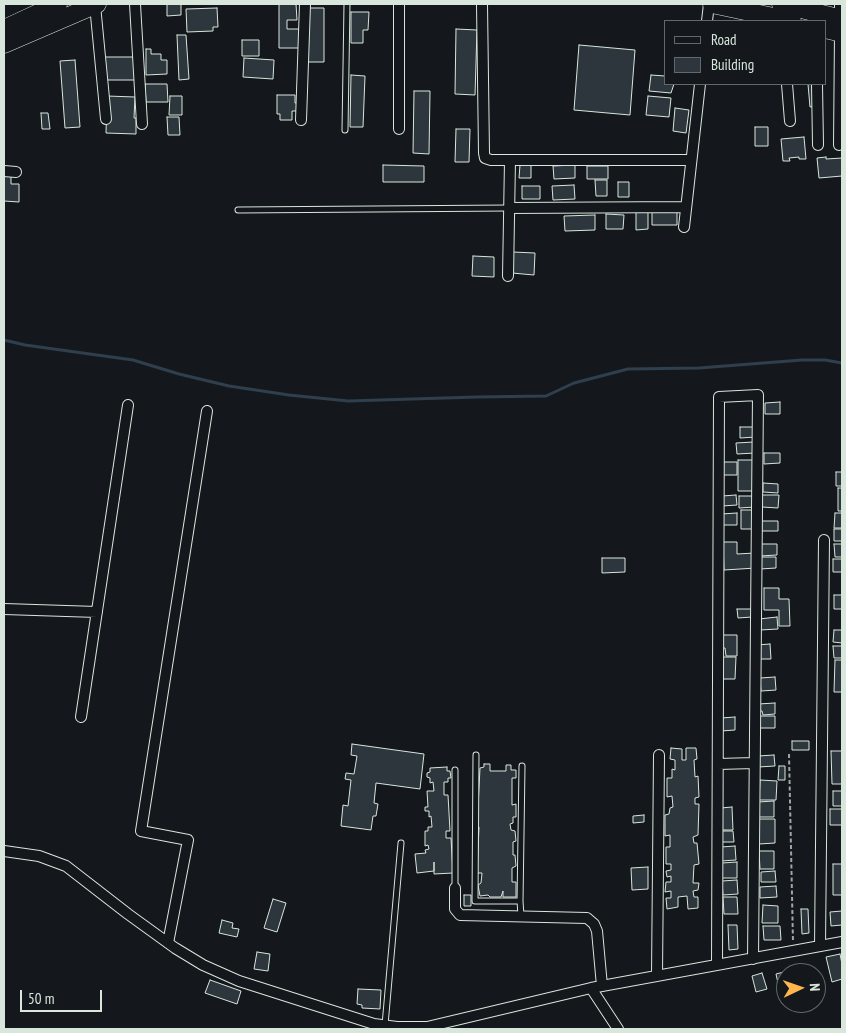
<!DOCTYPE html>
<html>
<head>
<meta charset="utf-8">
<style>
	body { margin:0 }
	#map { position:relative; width:846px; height:1033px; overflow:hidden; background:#14181c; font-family:"PT Sans Narrow",sans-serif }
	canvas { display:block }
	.frame { position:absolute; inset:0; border:5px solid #d8e6dc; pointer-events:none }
	.legend { position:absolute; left:664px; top:20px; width:162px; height:65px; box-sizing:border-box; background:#14181c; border:1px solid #626a69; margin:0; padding:6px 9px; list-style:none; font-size:15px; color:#d8e6dc }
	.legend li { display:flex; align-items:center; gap:10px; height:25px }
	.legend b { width:25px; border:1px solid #626a69 }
	.north { position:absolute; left:776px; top:963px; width:50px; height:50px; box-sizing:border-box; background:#14181c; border:1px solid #626a69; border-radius:50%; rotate:87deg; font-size:14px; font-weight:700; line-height:20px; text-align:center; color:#d8e6dc }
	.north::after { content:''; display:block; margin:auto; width:18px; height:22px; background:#ffb74d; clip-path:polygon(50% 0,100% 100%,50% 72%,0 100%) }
	.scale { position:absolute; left:20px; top:990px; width:82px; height:22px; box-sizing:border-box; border:2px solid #d8e6dc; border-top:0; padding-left:6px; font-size:15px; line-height:18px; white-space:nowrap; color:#d8e6dc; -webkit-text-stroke:4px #14181c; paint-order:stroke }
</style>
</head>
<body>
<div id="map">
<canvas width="846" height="1033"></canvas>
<div class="frame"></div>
<ul class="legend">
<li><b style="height:6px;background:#14181c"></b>Road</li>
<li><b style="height:14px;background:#2c363c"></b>Building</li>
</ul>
<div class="north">N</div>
<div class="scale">50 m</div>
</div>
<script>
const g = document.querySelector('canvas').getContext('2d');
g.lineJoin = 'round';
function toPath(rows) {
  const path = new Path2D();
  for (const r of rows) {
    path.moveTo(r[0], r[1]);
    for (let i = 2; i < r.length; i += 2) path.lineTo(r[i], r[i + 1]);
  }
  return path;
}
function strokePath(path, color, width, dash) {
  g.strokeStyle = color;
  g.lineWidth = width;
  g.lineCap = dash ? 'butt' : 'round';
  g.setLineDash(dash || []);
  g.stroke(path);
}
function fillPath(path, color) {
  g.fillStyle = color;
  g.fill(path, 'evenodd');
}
const stream = toPath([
	[4,340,25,345,133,360,179,374,229,386,289,395,348,401,477,397,546,396,574,383,628,369,699,368,802,360,825,360,842,363]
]);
const building = toPath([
	[167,4,181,4,181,15,167,16,167,4],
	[279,4,296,4,297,20,287,20,287,29,300,29,300,48,279,48,279,4],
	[217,8,218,27,213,27,213,31,187,32,186,9,217,8],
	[307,8,324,8,324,62,306,62,307,8],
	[351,12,369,12,368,30,363,30,363,43,351,43,351,12],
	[456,29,477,30,475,95,455,94,456,29],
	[177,35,186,35,189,79,179,80,177,35],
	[242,40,259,40,259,56,242,56,242,40],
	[579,45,635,50,630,115,574,110,579,45],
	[146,49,151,49,151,54,161,54,161,60,167,60,167,74,146,75,146,49],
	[104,57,137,57,138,80,104,80,104,57],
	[244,58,274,60,273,79,243,77,244,58],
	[75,60,80,127,65,128,60,61,75,60],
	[351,75,365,76,363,127,350,127,351,75],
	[651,75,665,76,665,84,674,84,671,93,649,91,651,75],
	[145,84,167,84,168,102,146,102,145,84],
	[808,84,815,84,817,106,810,107,808,84],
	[414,91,430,91,429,154,413,153,414,91],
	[277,95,295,95,295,103,298,103,298,111,292,111,292,120,280,120,280,114,277,114,277,95],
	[107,96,135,97,134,118,136,118,136,134,106,133,107,96],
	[170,96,182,96,182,115,169,115,170,96],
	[648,96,671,98,669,117,646,115,648,96],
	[675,108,689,110,686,133,673,131,675,108],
	[41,113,48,113,50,129,42,129,41,113],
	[167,117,179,117,180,135,168,135,167,117],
	[755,127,768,127,768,146,755,146,755,127],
	[456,129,470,129,469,162,455,162,456,129],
	[804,137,806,159,799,159,799,157,789,158,790,161,783,161,781,139,804,137],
	[826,157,826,159,842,158,842,176,819,178,817,158,826,157],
	[383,165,424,166,424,182,383,182,383,165],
	[520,165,531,165,531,178,519,178,520,165],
	[575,165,575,178,554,179,553,166,575,165],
	[587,166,608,166,608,179,587,179,587,166],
	[4,175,11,176,11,184,19,184,19,202,4,201,4,175],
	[595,180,607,180,607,196,596,196,595,180],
	[618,182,629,182,629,197,618,197,618,182],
	[574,185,575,199,553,200,552,186,574,185],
	[522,186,540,186,540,199,522,199,522,186],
	[648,210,648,229,636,230,636,211,648,210],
	[677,211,677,225,652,225,652,212,677,211],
	[606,214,624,215,623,229,606,229,606,214],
	[595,215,595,230,565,231,564,216,595,215],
	[513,252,535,253,534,275,512,273,513,252],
	[473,256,494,257,494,277,472,276,473,256],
	[780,402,780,414,765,414,765,403,780,402],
	[740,427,756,427,756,437,740,438,740,427],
	[754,442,755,453,737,454,736,443,754,442],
	[764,453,780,453,780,463,764,464,764,453],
	[738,460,755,460,756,491,738,491,738,460],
	[723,462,737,462,737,475,723,475,723,462],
	[836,472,842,472,842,486,836,486,836,472],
	[763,483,778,484,778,493,763,492,763,483],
	[838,488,842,488,842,511,838,511,838,488],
	[736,495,737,505,722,506,722,496,736,495],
	[762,495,779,495,778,508,762,507,762,495],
	[739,496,754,496,755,507,739,508,739,496],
	[741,510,756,510,756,529,741,529,741,510],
	[737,513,737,525,721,525,721,514,737,513],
	[835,513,842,513,842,528,834,528,835,513],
	[761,521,778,521,778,531,761,531,761,521],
	[834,529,842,529,842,541,834,541,834,529],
	[723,542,737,542,737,554,755,553,756,568,724,570,723,542],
	[760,544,777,544,777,555,760,556,760,544],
	[834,544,842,544,842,557,835,557,834,544],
	[759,557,776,557,776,568,760,569,759,557],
	[602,558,625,558,625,572,602,573,602,558],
	[833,559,842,559,842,572,833,572,833,559],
	[764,588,779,588,779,599,789,599,790,626,779,626,779,610,764,610,764,588],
	[834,595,842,595,842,609,834,609,834,595],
	[737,609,752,609,752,617,738,618,737,609],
	[777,617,778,629,760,630,759,619,777,617],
	[834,630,842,630,842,643,833,642,834,630],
	[721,635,737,635,737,656,726,656,725,648,723,648,721,635],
	[770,644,771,659,757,659,756,645,770,644],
	[833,646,842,646,842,658,834,658,833,646],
	[722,657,736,657,735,679,721,679,722,657],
	[835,660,842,660,842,692,834,692,835,660],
	[775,677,776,690,761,691,760,678,775,677],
	[775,703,775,714,763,715,762,711,758,711,758,704,775,703],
	[758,716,775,716,775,728,758,728,758,716],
	[735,717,735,730,721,731,721,718,735,717],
	[792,741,809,741,809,750,792,750,792,741],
	[352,744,424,754,420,789,376,783,374,803,378,804,376,816,373,816,371,830,341,826,343,805,348,806,351,780,345,779,346,773,354,774,357,756,351,755,352,744],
	[671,748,682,749,682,760,686,760,686,748,696,748,697,759,694,760,695,777,698,776,699,797,695,798,695,804,699,804,698,835,693,837,694,843,697,843,699,864,694,865,693,883,699,883,698,890,693,891,694,897,698,897,698,908,688,909,687,896,678,897,678,907,667,909,666,898,671,898,671,891,665,892,666,882,671,882,671,876,667,877,666,871,671,870,671,864,666,864,666,847,670,847,670,835,665,836,665,815,669,814,670,808,673,807,672,796,667,797,667,778,672,778,672,769,675,770,675,760,670,759,671,748],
	[831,751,842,751,842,784,832,784,831,751],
	[774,755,775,766,758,767,758,756,774,755],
	[484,764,490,764,490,771,506,771,506,765,511,765,511,770,516,770,516,778,512,778,512,805,516,804,516,817,513,817,513,823,510,824,511,830,515,831,516,841,513,842,513,855,515,855,516,866,512,868,512,882,516,882,516,897,503,897,503,891,501,897,490,897,488,895,480,896,478,885,481,883,482,873,477,873,479,827,477,827,480,768,484,767,484,764],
	[779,766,785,766,785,780,778,780,779,766],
	[447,767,447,771,450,771,451,778,448,778,448,782,444,782,444,795,448,795,450,831,446,831,446,838,451,838,453,873,434,874,434,862,434,871,417,873,415,854,426,853,425,850,429,849,428,845,425,846,425,831,428,831,428,827,432,827,431,816,429,817,429,811,425,811,425,807,428,807,427,791,434,791,433,782,430,783,430,778,427,777,427,773,430,772,430,768,447,767],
	[760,780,777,781,776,800,759,800,760,780],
	[833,791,842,791,842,806,833,806,833,791],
	[774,801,774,817,759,817,758,802,774,801],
	[732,807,733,830,722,830,721,808,732,807],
	[830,809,842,809,842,825,830,825,830,809],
	[644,815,644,822,633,823,633,816,644,815],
	[759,819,775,819,775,843,759,844,759,819],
	[720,831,733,831,734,842,721,842,720,831],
	[735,846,736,860,721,861,721,847,735,846],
	[759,851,774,851,774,869,760,869,759,851],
	[737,862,737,878,722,878,722,863,737,862],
	[833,864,842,864,842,895,833,895,833,864],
	[648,867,648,889,632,890,631,868,648,867],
	[775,871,776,882,761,882,761,872,775,871],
	[737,880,738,894,723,895,722,881,737,880],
	[776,886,777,897,760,898,760,887,776,886],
	[464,895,471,895,471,906,464,906,464,895],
	[723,897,737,897,738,914,724,914,723,897],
	[273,899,286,903,277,932,264,928,273,899],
	[763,905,778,906,778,923,762,923,763,905],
	[801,909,808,909,809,933,802,934,801,909],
	[842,911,842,925,831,926,830,912,842,911],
	[222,920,233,923,232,928,239,929,237,937,219,933,222,920],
	[728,925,737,925,738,949,729,950,728,925],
	[763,926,780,926,781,940,764,940,763,926],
	[257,952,270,954,268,971,254,969,257,952],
	[840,954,842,964,842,979,832,982,826,957,840,954],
	[799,968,801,973,786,973,786,996,781,997,776,974,799,968],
	[762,973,767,989,756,992,752,976,762,973],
	[210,980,241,991,237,1004,205,993,210,980],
	[358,989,381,990,380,1009,362,1008,362,1005,357,1004,358,989]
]);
const path = toPath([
	[789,754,793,942]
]);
const lane = toPath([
	[345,130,347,4],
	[238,210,509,208],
	[476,755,475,901,520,901,521,916],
	[455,888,455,770],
	[520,902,522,766],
	[385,1025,401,843]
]);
const street = toPath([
	[135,4,142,124],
	[482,4,484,153,485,158,491,160,691,160],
	[95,5,106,119],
	[840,18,840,4],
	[707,21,709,4],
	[787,84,790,121],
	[817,84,818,145],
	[301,120,305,4],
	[399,129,399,4],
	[839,145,840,32],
	[4,171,16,172],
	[509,208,686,207],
	[684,227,700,84],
	[508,276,510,160],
	[4,609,97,612],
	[81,717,128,405],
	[718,764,754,763],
	[4,851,39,856,66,866,128,914,175,948,203,965,239,981,374,1024,397,1027,427,1027,591,988,842,942],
	[455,888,455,909,460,915,587,918,594,924,597,931,602,986],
	[168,943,188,840,141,831,207,411],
	[820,946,824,540],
	[717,964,719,397,758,395,753,959],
	[657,975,659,755],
	[591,988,618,1029]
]);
const highway = toPath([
	[712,4,792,21],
	[781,4,842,19],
	[4,29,58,4],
	[825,29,842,33],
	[4,44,97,4]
]);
strokePath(stream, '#2f3f4d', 3);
fillPath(building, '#2c363c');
strokePath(building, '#d8e6dc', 1);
strokePath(lane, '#d8e6dc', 7);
strokePath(street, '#d8e6dc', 12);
strokePath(highway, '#d8e6dc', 19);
strokePath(path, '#9da8a2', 2, [4, 2.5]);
strokePath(lane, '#14181c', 5);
strokePath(street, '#14181c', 10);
strokePath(highway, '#14181c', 18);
</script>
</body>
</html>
